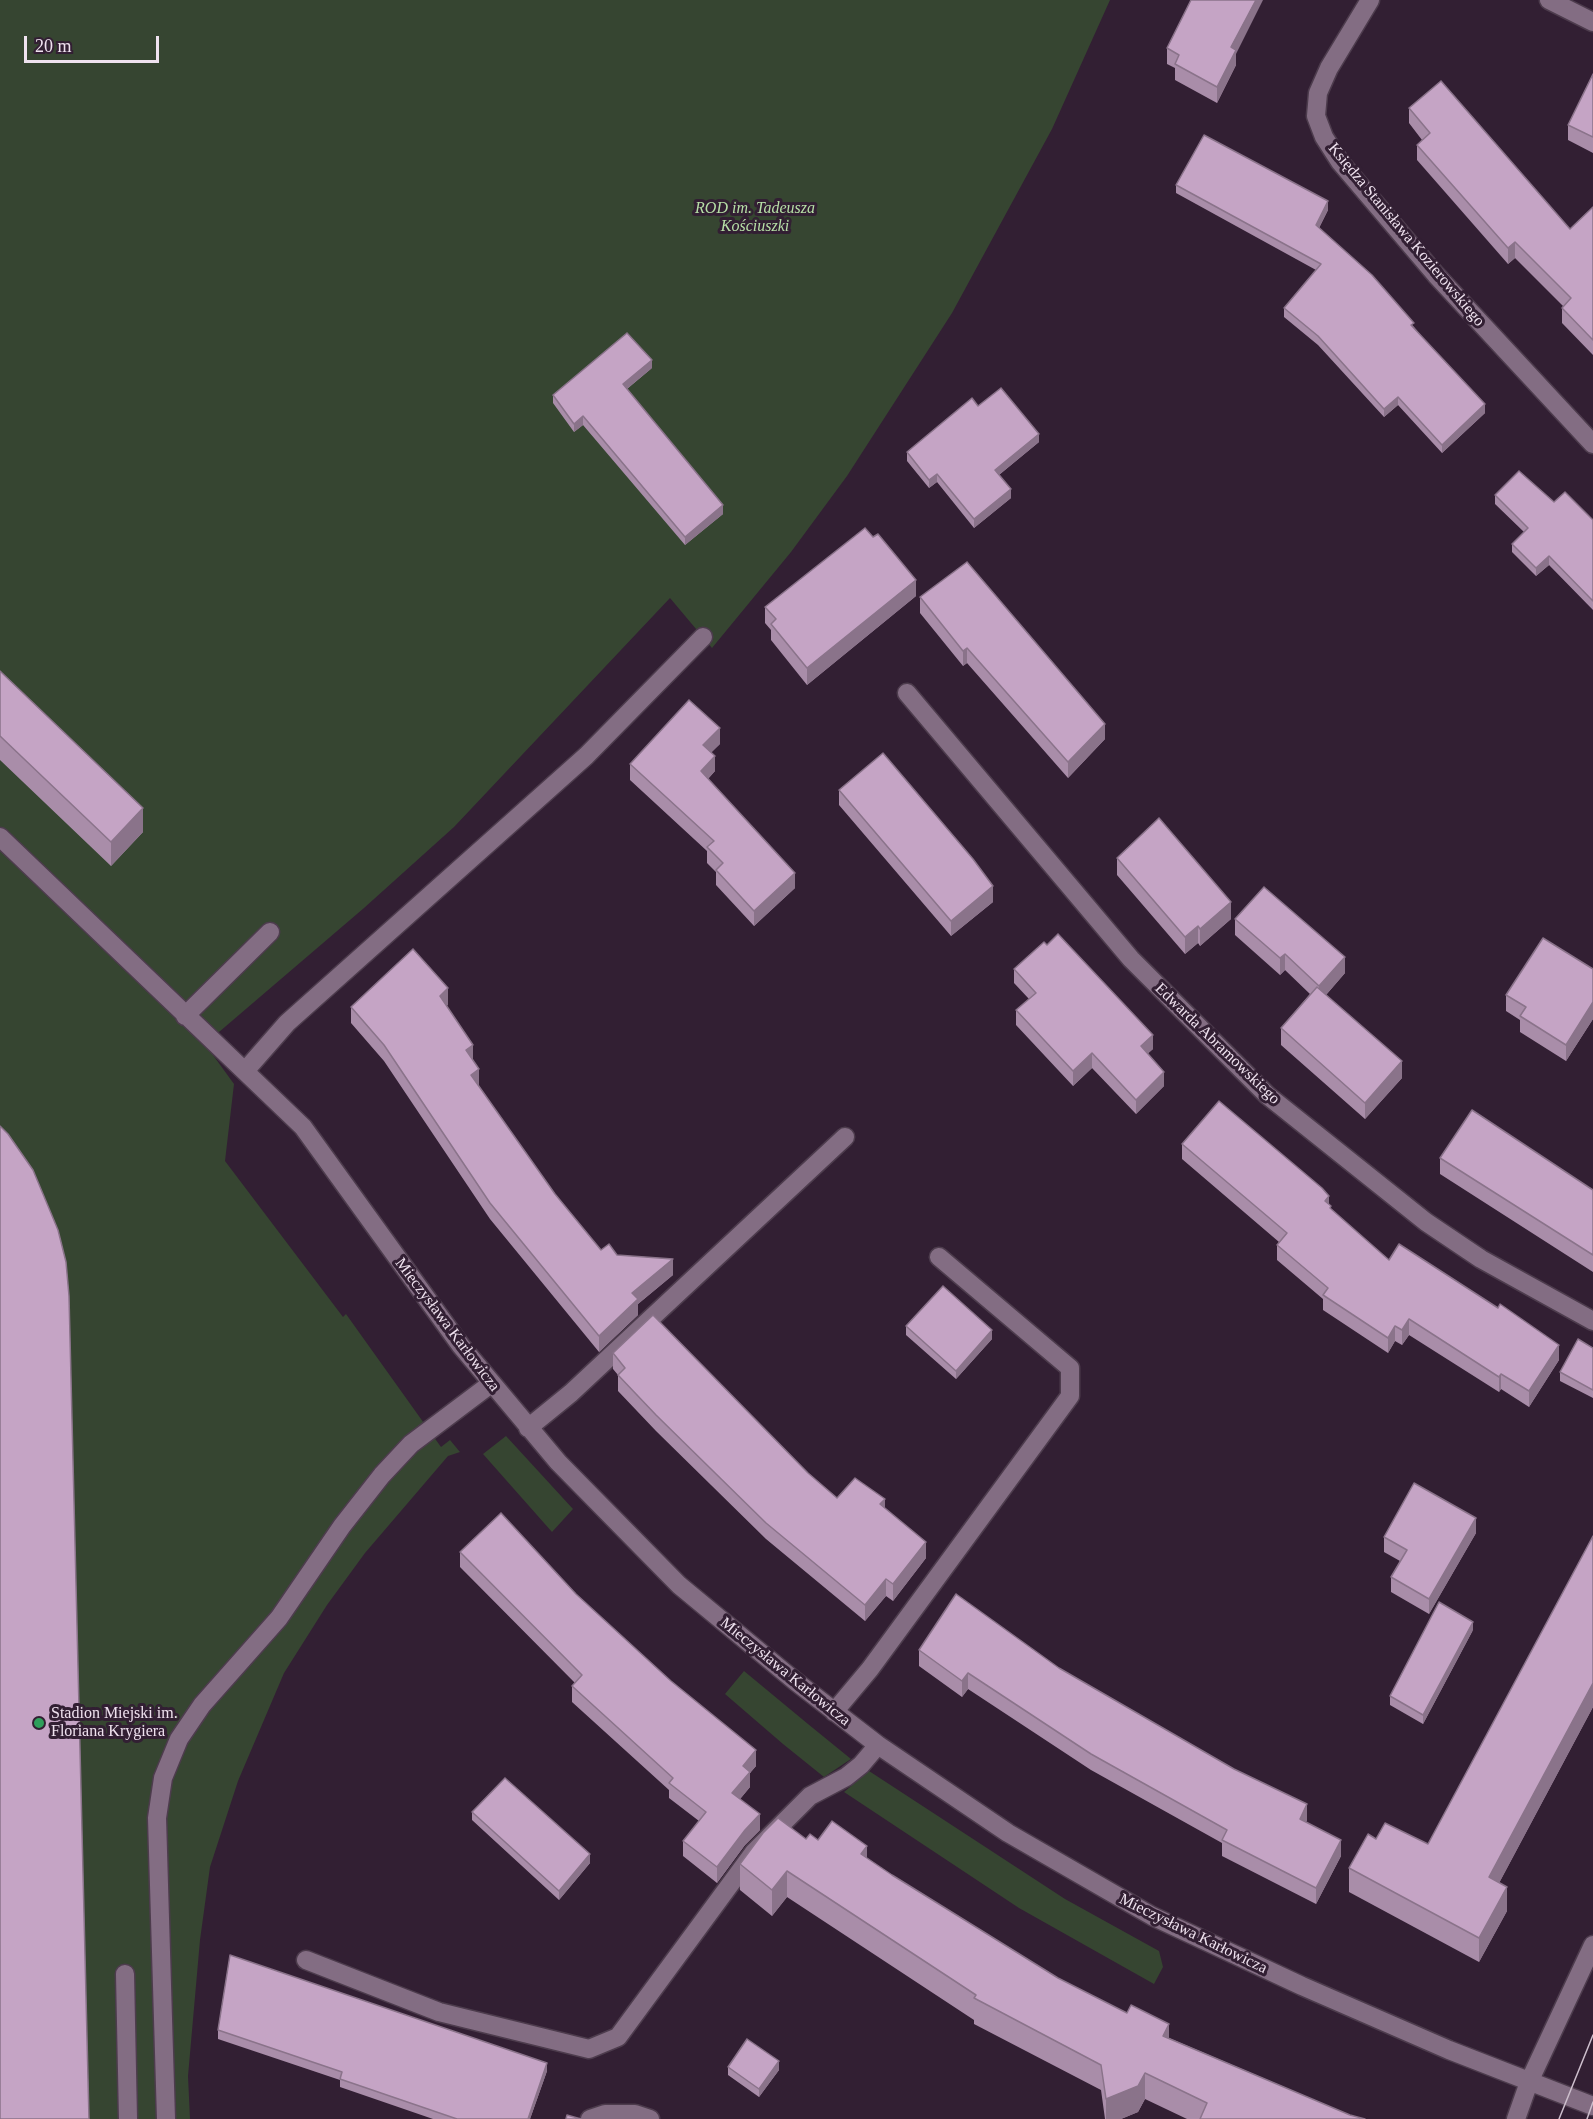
<!DOCTYPE html>
<html>
<head>
<meta charset="utf-8">
<style>
	body { margin:0 }
	#map { position:relative; width:1593px; height:2119px; overflow:hidden; background:#321f33; font-family:Georgia,serif }
	canvas { display:block }
	.scale { position:absolute; left:24px; top:36px; width:135px; height:27px; box-sizing:border-box; border:3px solid #efe2ef; border-top:0; padding-left:8px; font-size:18px; line-height:21px; white-space:nowrap; color:#efe2ef; -webkit-text-stroke:4px #321f33; paint-order:stroke }
</style>
</head>
<body>
<div id="map">
<canvas width="1593" height="2119"></canvas>
<div class="scale">20 m</div>
</div>
<script>
const g = document.querySelector('canvas').getContext('2d');
g.lineJoin = 'round';
function fillPath(path, color) {
  g.fillStyle = color;
  g.fill(path, 'evenodd');
}
function toPath(rows) {
  const path = new Path2D();
  for (const r of rows) {
    path.moveTo(r[0], r[1]);
    for (let i = 2; i < r.length; i += 2) path.lineTo(r[i], r[i + 1]);
  }
  return path;
}
function strokePath(path, color, width, dash) {
  g.strokeStyle = color;
  g.lineWidth = width;
  g.lineCap = dash ? 'butt' : 'round';
  g.setLineDash(dash || []);
  g.stroke(path);
}
function write(font, color, halo, rows, align = 'center') {
  g.font = font + ' Georgia,serif';
  g.lineWidth = 6;
  g.setLineDash([]);
  g.textBaseline = 'middle';
  g.strokeStyle = halo;
  g.fillStyle = color;
  for (const [text, x, y, turn = 0] of rows) {
    g.save();
    g.translate(x, y);
    g.rotate((+turn || 0) * Math.PI / 180);
    g.textAlign = isNaN(turn) ? turn : align;
    if (halo) g.strokeText(text, 0, 0);
    g.fillText(text, 0, 0);
    g.restore();
  }
}
const green = toPath([
	[0,0,1110,0,1052,129,952,313,847,476,791,552,712,648,670,598,454,827,364,908,205,1044,234,1084,225,1161,343,1317,346,1314,441,1447,450,1440,460,1452,448,1456,365,1553,327,1605,284,1673,238,1781,210,1867,200,1940,188,2076,190,2119,0,2119],
	[506,1436,573,1509,552,1532,483,1454],
	[744,1671,808,1724,851,1759,824,1777,783,1744,725,1694],
	[869,1771,1065,1899,1159,1951,1163,1967,1154,1984,1019,1908,844,1792]
]);
const minor = toPath([
	[1370,0,1329,68,1318,93,1316,116,1324,137,1340,162,1436,275,1593,444],
	[1549,0,1593,22],
	[907,693,1131,959,1267,1095,1426,1222,1481,1259,1593,1321],
	[0,837,303,1127,461,1346,558,1462,679,1585,795,1681,878,1745,1008,1833,1152,1916,1302,1986,1449,2050,1593,2106],
	[185,1016,270,932],
	[245,1071,287,1023,586,756,703,637],
	[528,1428,571,1393,845,1137],
	[834,1712,870,1669,1070,1396,1070,1368,939,1257],
	[306,1960,439,2012,589,2049,618,2037,754,1852,810,1796,846,1777,861,1765,878,1745],
	[125,1974,128,2119],
	[166,2119,157,1818,163,1778,179,1739,202,1705,279,1618,342,1526,382,1475,411,1444,492,1383],
	[590,2119,605,2114,635,2114,650,2119],
	[1516,2119,1529,2082,1593,1945]
]);
const tram = toPath([
	[1559,2119,1593,2035],
	[1587,2119,1593,2102]
]);
const wall = toPath([
	[1167,48,1236,54,1236,65,1217,103,1175,80,1175,68,1167,64],
	[1593,74,1593,153,1568,140,1568,125],
	[1409,108,1570,229,1593,207,1593,355,1562,323,1562,308,1563,306,1515,258,1508,264,1417,160,1417,145,1422,140,1409,123],
	[1176,185,1328,210,1319,228,1414,327,1485,413,1442,453,1398,405,1384,417,1318,345,1284,317,1284,308,1316,270,1176,193],
	[652,368,627,389,723,514,685,545,583,425,574,432,553,403,553,395],
	[1039,442,999,475,1011,498,974,528,937,482,929,488,907,461,907,452],
	[1495,495,1554,502,1593,520,1593,610,1549,565,1536,576,1512,552,1512,544,1524,532,1495,504],
	[916,596,807,685,771,640,771,630,765,623,765,607],
	[920,597,1105,739,1068,778,967,663,963,666,920,613],
	[0,671,143,832,111,866,0,760],
	[720,744,711,752,715,771,708,779,795,888,754,926,716,885,716,872,707,863,707,851,630,780,630,764],
	[839,790,993,902,951,936,839,805],
	[1117,858,1231,919,1200,946,1198,943,1185,954,1117,875],
	[1235,919,1345,973,1326,995,1402,1078,1365,1119,1281,1045,1281,1028,1310,994,1285,970,1280,975,1235,935],
	[1014,969,1153,1049,1148,1053,1164,1086,1136,1114,1092,1068,1073,1086,1016,1025,1016,1010,1029,999,1014,983],
	[1593,969,1593,1019,1566,1061,1520,1032,1520,1020,1506,1011,1506,995],
	[448,1004,447,1006,473,1060,479,1086,555,1194,601,1250,617,1255,673,1275,638,1304,638,1315,599,1352,490,1219,384,1061,351,1023,351,1007],
	[1182,1144,1329,1204,1331,1209,1389,1260,1559,1360,1529,1407,1501,1389,1499,1392,1409,1335,1402,1345,1395,1341,1388,1353,1323,1310,1323,1299,1277,1260,1277,1245,1279,1242,1182,1159],
	[1440,1158,1593,1190,1593,1272,1440,1174],
	[906,1326,992,1339,956,1379,906,1335],
	[1593,1348,1593,1398,1560,1381,1560,1372],
	[613,1353,808,1473,837,1498,885,1508,926,1558,893,1601,886,1596,865,1621,766,1539,656,1431,618,1391,618,1375,613,1369],
	[1476,1533,1429,1614,1391,1592,1391,1577,1400,1561,1384,1552,1384,1537],
	[1593,1536,1593,1707,1499,1883,1507,1911,1479,1962,1349,1892,1349,1868,1376,1839,1428,1844],
	[460,1552,576,1594,756,1766,750,1773,750,1787,740,1799,760,1830,745,1845,717,1883,683,1856,683,1841,699,1821,669,1798,669,1790,572,1702,572,1686,575,1683,460,1567],
	[1473,1630,1423,1724,1390,1705,1390,1696],
	[919,1650,1059,1668,1307,1820,1306,1822,1341,1856,1316,1904,1222,1856,1222,1843,1091,1770,968,1689,962,1697,919,1666],
	[472,1812,590,1863,559,1900,472,1820],
	[806,1839,818,1840,867,1858,892,1875,1058,1978,1169,2038,1350,2115,1365,2119,1187,2119,1145,2099,1138,2112,1121,2119,1105,2119,1101,2090,974,2024,974,2020,787,1897,772,1916,740,1890,740,1864],
	[218,2030,547,2071,530,2119,433,2119,340,2087,340,2080,218,2039],
	[728,2067,779,2070,759,2097,728,2075]
]);
const shadedWall = toPath([
	[1256,0,1263,0,1236,54,1236,65,1217,103,1217,87,1231,47],
	[1328,201,1328,210,1316,234,1316,225],
	[1515,242,1515,258,1508,264,1508,248],
	[652,360,652,368,623,392,623,384],
	[1398,397,1398,405,1384,417,1384,409],
	[1485,404,1485,413,1442,453,1442,445],
	[583,416,583,425,574,432,574,424],
	[1039,434,1039,442,995,478,995,470],
	[937,474,937,482,929,488,929,480],
	[1011,489,1011,498,974,528,974,519],
	[723,505,723,514,685,545,685,537],
	[1549,556,1549,565,1536,576,1536,568],
	[916,580,916,596,807,685,807,668],
	[967,648,967,663,963,666,963,651],
	[1105,724,1105,739,1068,778,1068,762],
	[720,728,720,744,703,761,703,745],
	[715,756,715,771,701,786,701,771],
	[143,808,143,832,111,866,111,842],
	[795,873,795,888,754,926,754,911],
	[993,886,993,902,951,936,951,921],
	[1231,902,1231,919,1200,946,1200,929],
	[1198,926,1198,943,1185,954,1185,937],
	[1285,954,1285,970,1280,975,1280,958],
	[1345,957,1345,973,1319,1003,1319,986],
	[448,988,448,1004,440,1012,440,996],
	[1593,1002,1593,1019,1566,1061,1566,1045],
	[1153,1035,1153,1049,1141,1060,1141,1046],
	[473,1045,473,1061,466,1050],
	[1092,1053,1092,1068,1073,1086,1073,1071],
	[1402,1061,1402,1078,1365,1119,1365,1103],
	[479,1069,479,1086,471,1091,471,1075],
	[1164,1072,1164,1086,1136,1114,1136,1100],
	[1329,1196,1329,1211,1325,1201],
	[673,1259,673,1275,638,1304,638,1315,599,1352,599,1336,632,1293],
	[1409,1319,1409,1335,1402,1345,1402,1330],
	[1395,1326,1395,1341,1388,1353,1388,1338],
	[992,1330,992,1339,956,1379,956,1371],
	[1559,1345,1559,1360,1529,1407,1529,1391],
	[1501,1374,1501,1389,1499,1392,1499,1377],
	[885,1499,885,1515,880,1504],
	[1476,1518,1476,1533,1429,1614,1429,1599],
	[926,1542,926,1558,893,1601,893,1584],
	[886,1579,886,1596,865,1621,865,1605],
	[1473,1622,1473,1630,1423,1724,1423,1715],
	[968,1673,968,1689,962,1697,962,1681],
	[1593,1683,1593,1707,1489,1902,1489,1877],
	[756,1750,756,1766,750,1773,750,1787,732,1809,732,1793,743,1766],
	[1307,1804,1307,1820,1300,1835,1300,1819],
	[760,1814,760,1830,745,1845,717,1883,717,1867,745,1830],
	[1341,1840,1341,1856,1316,1904,1316,1888],
	[867,1846,867,1872,861,1854],
	[590,1854,590,1863,559,1900,559,1891],
	[787,1871,787,1897,772,1916,772,1890],
	[1507,1887,1507,1911,1479,1962,1479,1938],
	[1169,2024,1169,2050,1163,2036],
	[779,2061,779,2070,759,2097,759,2089],
	[547,2063,547,2071,530,2119,528,2119],
	[1145,2073,1145,2099,1138,2112,1121,2119,1106,2119,1106,2099]
]);
const building = toPath([
	[1191,0,1256,0,1231,47,1236,50,1217,87,1175,64,1179,55,1167,48,1191,0],
	[1593,74,1593,137,1568,125,1593,74],
	[1441,81,1570,229,1593,207,1593,340,1562,308,1571,298,1515,242,1508,248,1417,145,1430,133,1409,108,1441,81],
	[1204,135,1328,201,1316,225,1372,275,1414,323,1411,325,1485,404,1442,445,1398,397,1384,409,1318,336,1284,308,1321,264,1176,185,1204,135],
	[627,333,652,360,623,384,723,505,685,537,583,416,574,424,553,395,627,333],
	[1001,388,1039,434,995,470,1011,489,974,519,937,474,929,480,907,452,972,398,978,406,1001,388],
	[1519,471,1554,502,1565,492,1593,520,1593,601,1549,556,1536,568,1512,544,1528,528,1495,495,1519,471],
	[865,528,873,537,878,534,916,580,807,668,771,624,776,619,765,607,865,528],
	[967,562,1105,724,1068,762,967,648,963,651,920,597,967,562],
	[0,671,143,808,111,842,0,736,0,671],
	[689,700,720,728,703,745,715,756,701,771,795,873,754,911,716,870,723,863,707,847,714,841,630,764,689,700],
	[883,753,973,859,993,886,951,921,839,790,883,753],
	[1159,818,1231,902,1200,929,1198,926,1185,937,1117,858,1159,818],
	[1264,887,1345,957,1319,986,1285,954,1280,958,1235,919,1264,887],
	[1058,934,1153,1035,1141,1046,1164,1072,1136,1100,1092,1053,1073,1071,1016,1010,1036,993,1014,969,1044,942,1047,945,1058,934],
	[1543,938,1593,969,1593,1002,1566,1045,1520,1016,1526,1007,1506,995,1543,938],
	[413,949,448,988,440,996,473,1045,466,1050,479,1069,471,1075,555,1194,601,1250,609,1244,617,1255,673,1259,632,1293,638,1299,599,1336,490,1203,384,1045,351,1007,413,949],
	[1317,987,1402,1061,1365,1103,1281,1028,1317,987],
	[1219,1101,1322,1188,1329,1196,1325,1201,1331,1206,1330,1208,1389,1260,1399,1244,1498,1308,1500,1304,1559,1345,1529,1391,1501,1374,1499,1377,1409,1319,1402,1330,1395,1326,1388,1338,1323,1295,1328,1288,1277,1245,1287,1233,1182,1144,1219,1101],
	[1472,1110,1593,1190,1593,1255,1440,1158,1472,1110],
	[0,1126,8,1134,33,1170,58,1230,66,1262,69,1296,89,2119,0,2119,0,1126],
	[943,1286,992,1330,956,1371,906,1326,943,1286],
	[653,1315,808,1473,837,1498,855,1478,885,1499,880,1504,926,1542,893,1584,886,1579,865,1605,766,1523,656,1415,618,1375,625,1368,613,1353,653,1315],
	[1578,1339,1593,1348,1593,1390,1560,1372,1578,1339],
	[1414,1483,1476,1518,1429,1599,1391,1577,1407,1550,1384,1537,1414,1483],
	[501,1513,576,1594,671,1681,756,1750,743,1766,750,1772,732,1793,760,1814,745,1830,717,1867,683,1841,706,1812,669,1783,673,1778,572,1686,582,1675,460,1552,501,1513],
	[1593,1536,1593,1683,1489,1877,1507,1887,1479,1938,1349,1868,1368,1834,1376,1839,1385,1823,1428,1844,1593,1536],
	[956,1594,1059,1668,1234,1769,1307,1804,1300,1819,1341,1840,1316,1888,1222,1840,1227,1830,1091,1754,968,1673,962,1681,919,1650,956,1594],
	[1439,1602,1473,1622,1423,1715,1390,1696,1439,1602],
	[505,1778,590,1854,559,1891,472,1812,505,1778],
	[778,1818,806,1839,810,1834,818,1840,832,1821,867,1846,861,1854,892,1875,1058,1978,1127,2013,1131,2005,1169,2024,1163,2036,1350,2115,1365,2119,1200,2119,1207,2103,1145,2073,1138,2086,1106,2099,1101,2065,974,1998,976,1995,787,1871,772,1890,740,1864,763,1833,778,1818],
	[230,1955,547,2063,528,2119,457,2119,340,2079,342,2072,218,2030,230,1955],
	[747,2039,779,2061,759,2089,728,2067,747,2039],
	[567,2115,581,2119,566,2119,567,2115]
]);
const markers = [
	[39,1723,6,"#2e9e5b"]
];
const parkNames = [
	["ROD im. Tadeusza",755,209],
	["Kościuszki",755,227]
];
const streetNames = [
	["Księdza Stanisława Kozierowskiego",1406,235,50],
	["Edwarda Abramowskiego",1217,1044,44],
	["Mieczysława Karłowicza",447,1325,53],
	["Mieczysława Karłowicza",785,1672,39],
	["Mieczysława Karłowicza",1193,1934,26]
];
const poiNames = [
	["Stadion Miejski im.",51,1714],
	["Floriana Krygiera",51,1732]
];
fillPath(green, '#364531');
strokePath(minor, '#4d3c4d', 21);
strokePath(minor, '#836d83', 18);
strokePath(tram, '#cdbfcd', 1.5);
fillPath(wall, '#a98da9');
fillPath(shadedWall, '#8a738a');
fillPath(building, '#c5a4c5');
strokePath(building, '#8a738a', 1.5);
for (const [x, y, r, color] of markers) {
  const dot = new Path2D();
  dot.arc(x, y, r, 0, 2 * Math.PI);
  g.fillStyle = color;
  g.fill(dot);
  strokePath(dot, '#321f33', 2);
}
write('italic 16px', '#b6dfa6', '#321f33', parkNames);
write('16px', '#efe2ef', '#321f33', streetNames);
write('16px', '#efe2ef', '#321f33', poiNames, 'left');
</script>
</body>
</html>
